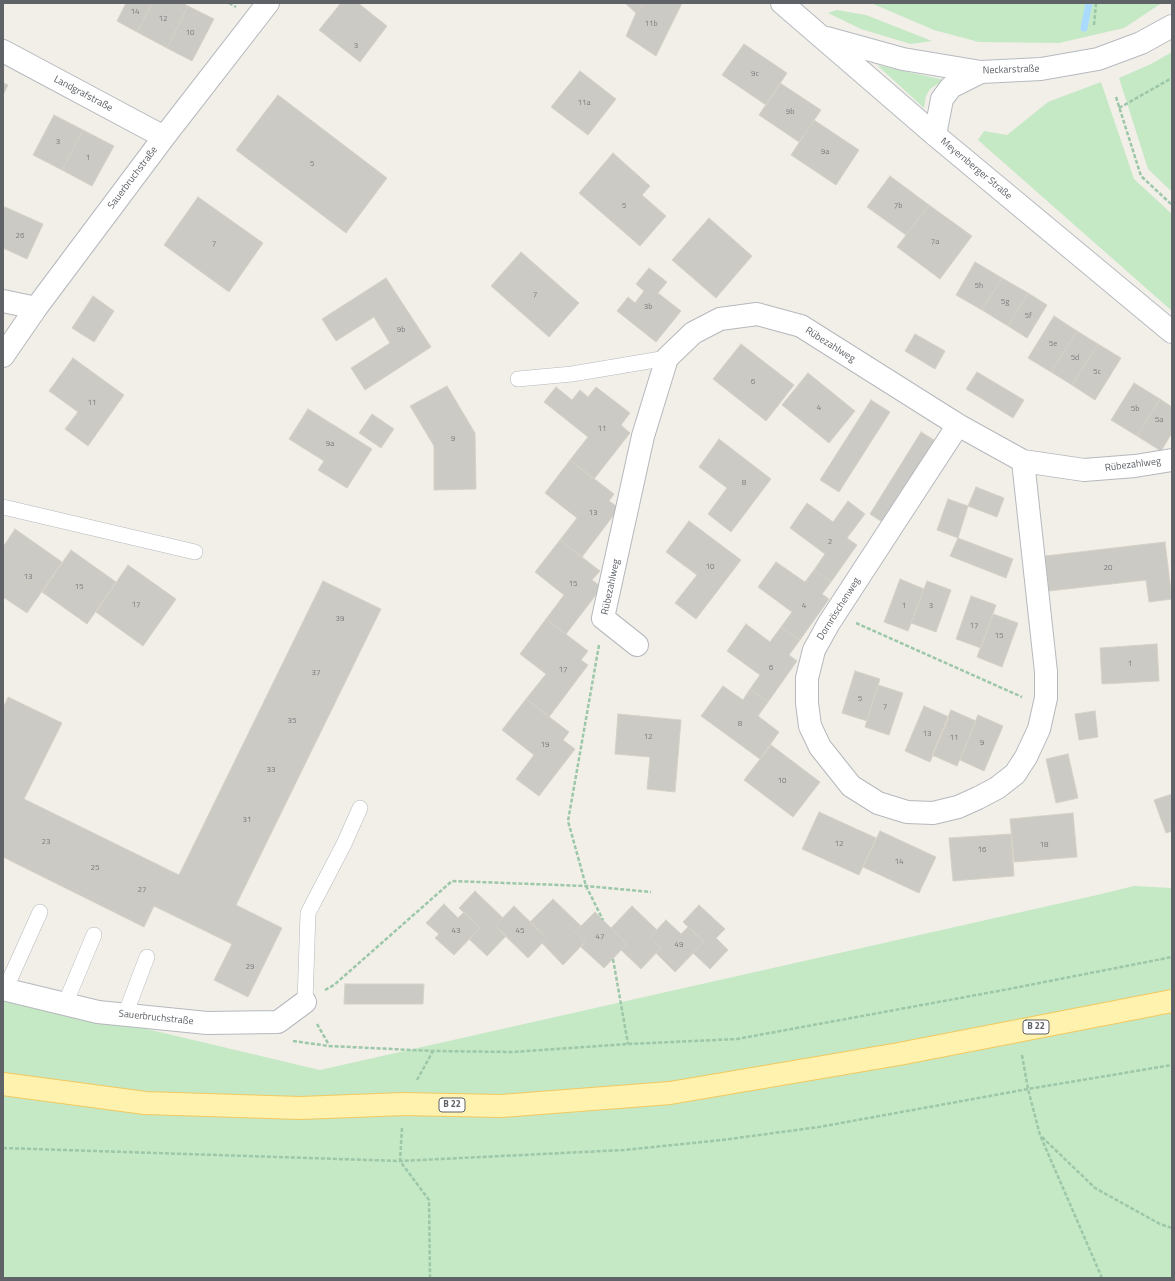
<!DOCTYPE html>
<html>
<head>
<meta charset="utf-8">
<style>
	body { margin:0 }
	#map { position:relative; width:1175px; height:1281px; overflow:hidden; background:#f1efe8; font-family:"Titillium Web",sans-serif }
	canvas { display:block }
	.frame { position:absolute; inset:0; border:4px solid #5f6368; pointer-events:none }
</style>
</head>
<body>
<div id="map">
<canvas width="1175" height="1281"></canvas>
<div class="frame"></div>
</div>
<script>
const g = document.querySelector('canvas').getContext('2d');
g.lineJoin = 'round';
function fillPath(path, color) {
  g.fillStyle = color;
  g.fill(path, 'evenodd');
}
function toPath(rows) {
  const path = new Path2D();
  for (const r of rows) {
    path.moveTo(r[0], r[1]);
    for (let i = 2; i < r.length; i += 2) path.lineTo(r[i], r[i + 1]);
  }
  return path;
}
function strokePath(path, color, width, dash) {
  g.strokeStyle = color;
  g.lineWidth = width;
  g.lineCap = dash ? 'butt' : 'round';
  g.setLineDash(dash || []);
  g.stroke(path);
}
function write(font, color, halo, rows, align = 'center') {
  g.font = font + ' "Titillium Web",sans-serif';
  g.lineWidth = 3;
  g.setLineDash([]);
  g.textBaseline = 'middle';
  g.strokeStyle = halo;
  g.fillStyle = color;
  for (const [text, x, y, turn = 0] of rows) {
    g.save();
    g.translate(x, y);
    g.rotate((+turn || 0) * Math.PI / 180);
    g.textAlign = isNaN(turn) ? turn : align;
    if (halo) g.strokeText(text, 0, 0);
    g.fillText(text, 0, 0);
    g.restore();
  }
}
const green = toPath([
	[871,3,1162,3,1124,28,1059,43,979,42,934,30],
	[837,10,866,15,932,41,911,44,861,29,828,13],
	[1172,52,1172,192,1148,169,1119,78,1151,64],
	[877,65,944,80,930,89,926,96,924,108],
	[1101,82,1134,179,1172,214,1172,311,978,140,984,131,1007,135,1048,102],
	[1134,886,1172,888,1172,1278,3,1278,3,995,320,1070,1097,895]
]);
const stream = toPath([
	[1084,28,1089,3]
]);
const building = toPath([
	[126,3,152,3,137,32,117,21,126,3],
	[152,3,182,3,188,6,167,48,137,32,152,3],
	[341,3,358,3,387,26,360,62,319,30,341,3],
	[625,3,643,3,636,13,625,3],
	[643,3,682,3,656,56,626,36,636,13,643,3],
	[188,6,214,19,192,61,167,48,188,6],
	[744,44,787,73,766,105,722,75,744,44],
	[580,71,616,99,588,135,551,107,580,71],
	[3,83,8,85,3,95,3,83],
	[780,83,821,110,799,142,759,115,780,83],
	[278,95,387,178,346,233,236,150,278,95],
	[54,115,83,130,62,170,33,155,54,115],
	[814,120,859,150,836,185,791,155,814,120],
	[83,130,114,146,92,186,62,170,83,130],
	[613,153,650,186,642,195,666,216,640,246,579,193,613,153],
	[890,176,929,205,906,235,867,207,890,176],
	[198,197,263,243,229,292,164,245,198,197],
	[929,205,972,236,940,279,897,247,929,205],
	[5,207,43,224,27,259,3,248,3,211,5,207],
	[709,218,752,256,716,298,672,260,709,218],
	[521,252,579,303,549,337,491,286,521,252],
	[975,262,1002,278,982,310,956,295,975,262],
	[649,268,667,282,658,293,681,311,656,342,617,311,628,297,635,303,644,291,636,284,649,268],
	[386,278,431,347,365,390,351,368,390,343,374,317,336,341,322,319,386,278],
	[1002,278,1028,293,1008,326,982,310,1002,278],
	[1028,293,1047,305,1027,338,1008,326,1028,293],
	[93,296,114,311,94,342,72,328,93,296],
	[1054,316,1077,331,1051,372,1028,358,1054,316],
	[1077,331,1098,344,1072,385,1051,372,1077,331],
	[915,334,945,351,935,369,905,351,915,334],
	[741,344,794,385,766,421,713,379,741,344],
	[1098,344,1121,358,1095,400,1072,385,1098,344],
	[73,358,124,395,88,446,65,429,78,412,49,391,73,358],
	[977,372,1024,400,1013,418,966,389,977,372],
	[808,373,855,411,829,443,782,405,808,373],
	[1134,383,1160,399,1137,436,1111,420,1134,383],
	[447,386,475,433,476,489,434,490,434,446,410,406,447,386],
	[556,387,572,400,580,390,588,397,596,387,630,413,621,425,630,433,594,479,570,460,588,437,544,402,556,387],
	[1160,399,1172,407,1172,433,1161,451,1137,436,1160,399],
	[871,400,890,412,839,492,820,480,871,400],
	[308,409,372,449,347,488,318,470,324,461,289,439,308,409],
	[372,414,394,429,381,448,359,433,372,414],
	[921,432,939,443,887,525,870,514,921,432],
	[719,439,771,479,731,532,708,514,727,488,699,467,719,439],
	[570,460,614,494,609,501,619,508,582,557,560,540,577,518,545,493,570,460],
	[976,487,1004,498,997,517,968,506,976,487],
	[948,499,968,506,958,538,937,530,948,499],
	[848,501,865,514,847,538,857,545,831,582,814,570,825,554,790,528,807,503,833,522,848,501],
	[689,521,741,560,696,619,675,603,697,575,666,552,689,521],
	[15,529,62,562,27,613,3,597,3,547,15,529],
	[958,538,1013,559,1006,578,950,556,958,538],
	[560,540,600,571,592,580,602,587,566,634,546,619,564,595,535,572,560,540],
	[1165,542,1172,599,1149,602,1146,580,1049,591,1045,556,1165,542],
	[71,550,116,582,87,624,42,592,71,550],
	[776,562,805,582,814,570,831,582,822,594,829,599,800,640,781,627,792,612,758,587,776,562],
	[128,565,176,599,143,646,96,612,128,565],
	[900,579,924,589,908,631,884,622,900,579],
	[323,581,381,609,236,905,282,928,248,997,214,980,232,944,154,906,144,927,3,857,3,858,3,708,8,697,62,723,24,799,179,875,323,581],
	[927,581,951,590,936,632,911,623,927,581],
	[971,596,996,605,981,648,956,639,971,596],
	[993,614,1018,623,1002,667,977,657,993,614],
	[546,619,588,651,581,660,588,665,549,717,526,699,546,674,520,654,546,619],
	[746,624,770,642,781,627,800,640,789,655,797,661,768,702,750,689,760,675,727,651,746,624],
	[1157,644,1159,681,1102,684,1100,648,1157,644],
	[855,671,880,679,867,721,842,713,855,671],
	[878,685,903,693,889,735,865,727,878,685],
	[723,686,743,700,750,689,768,702,758,716,779,732,760,759,701,716,723,686],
	[526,699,569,732,563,740,575,749,539,796,516,779,534,755,502,730,526,699],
	[924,706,949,717,930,762,905,751,924,706],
	[951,710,976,721,957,766,932,755,951,710],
	[1095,711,1098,737,1079,740,1075,714,1095,711],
	[618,714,681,720,675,792,647,789,650,757,615,754,618,714],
	[978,715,1003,726,984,771,960,760,978,715],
	[771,745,820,782,793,817,744,780,771,745],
	[1068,754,1078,798,1056,803,1046,759,1068,754],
	[1172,794,1172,831,1166,833,1154,800,1172,794],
	[819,812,876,838,859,875,802,849,819,812],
	[1073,813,1077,857,1014,862,1010,819,1073,813],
	[880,831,936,857,919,893,863,867,880,831],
	[1011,834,1014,876,953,881,949,838,1011,834],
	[475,891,503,918,495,926,506,936,487,956,469,939,480,928,459,908,475,891],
	[553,899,581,926,575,932,585,942,563,965,542,943,547,938,530,922,553,899],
	[444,904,458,918,464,912,480,928,454,955,435,938,439,934,426,923,444,904],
	[699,905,725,929,716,938,728,950,710,969,693,953,704,942,683,922,699,905],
	[514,906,547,938,528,958,495,926,514,906],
	[632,906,657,930,650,937,661,948,641,969,621,950,627,944,611,928,632,906],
	[595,912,627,944,604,968,581,947,585,942,575,932,595,912],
	[666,920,681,934,688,927,704,942,675,972,656,953,661,948,650,937,666,920],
	[345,984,424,984,423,1004,344,1004,345,984]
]);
const path = toPath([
	[229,3,236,7],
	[1094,25,1096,3],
	[1116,97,1141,176,1172,205],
	[1119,108,1172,78],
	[856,623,1022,697],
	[599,645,568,821,586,886,603,920],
	[613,959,628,1044],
	[325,990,334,985,452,881,586,886,651,892],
	[317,1024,329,1045],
	[293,1041,329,1046,433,1051,513,1052,628,1044,737,1039,1009,989,1172,957],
	[1022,1055,1028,1089,1040,1135,1102,1278],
	[417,1080,433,1051],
	[402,1128,400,1161,429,1200,430,1278],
	[1042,1137,1095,1188,1160,1224,1172,1228],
	[3,1148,400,1161,624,1150,722,1140,819,1127,1028,1089,1172,1065]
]);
const lane = toPath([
	[518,379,572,374,667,358],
	[3,507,195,552],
	[5,990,40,912],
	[305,1002,308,913,344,844,360,808],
	[65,1004,94,935],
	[125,1015,147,957]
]);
const street = toPath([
	[3,51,164,137],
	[3,301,36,308],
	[3,356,36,308,164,137,268,3],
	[958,425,829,623,814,650,807,678,807,703,810,726,820,747,851,786,878,803,907,812,933,813,958,807,978,798,997,788,1015,774,1026,757,1039,729,1046,698,1046,672,1023,461],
	[637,645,603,618,643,436,667,358,693,333,720,319,757,314,801,326,958,425,1023,461,1084,470,1135,466,1172,460],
	[3,989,98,1012,207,1023,278,1022,305,1002]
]);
const secondary = toPath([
	[782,3,935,135,1172,332],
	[827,38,903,59,981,72,1041,69,1098,59,1141,43,1172,26],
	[935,135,942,99,951,87,981,72]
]);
const primary = toPath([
	[3,1084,145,1103,300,1108,404,1104,501,1106,670,1093,899,1054,1172,1001]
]);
const numberNames = [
	["14",135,12],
	["12",163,19],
	["11b",651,24],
	["10",190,33],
	["3",356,46],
	["9c",755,74],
	["11a",584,103],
	["9b",790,112],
	["3",58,142],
	["9a",825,152],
	["1",88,158],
	["5",312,164],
	["5",624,206],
	["7b",898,206],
	["26",20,236],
	["7a",935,242],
	["7",214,244],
	["5h",979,286],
	["7",535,295],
	["5g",1005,302],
	["3b",648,307],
	["5f",1028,316],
	["9b",401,330],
	["5e",1053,344],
	["5d",1075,358],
	["5c",1097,372],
	["6",753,382],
	["11",92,403],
	["4",819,408],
	["5b",1135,409],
	["5a",1159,420],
	["11",602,429],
	["9",453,439],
	["9a",330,444],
	["8",744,483],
	["13",593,513],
	["2",830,542],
	["10",710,567],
	["20",1108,568],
	["13",28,577],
	["15",573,584],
	["15",79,587],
	["17",136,605],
	["4",804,606],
	["1",904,606],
	["3",931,606],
	["39",340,619],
	["17",974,626],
	["15",999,636],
	["1",1130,664],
	["6",771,668],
	["17",563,670],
	["37",316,673],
	["5",860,699],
	["7",885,707],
	["35",292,721],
	["8",740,724],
	["13",927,734],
	["12",648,737],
	["11",954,738],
	["9",982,743],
	["19",545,745],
	["33",271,770],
	["10",782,781],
	["31",247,820],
	["23",46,842],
	["12",839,844],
	["18",1044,845],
	["16",982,850],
	["14",899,862],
	["25",95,868],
	["27",142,890],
	["43",456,931],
	["45",520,931],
	["47",600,937],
	["49",679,945],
	["29",250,967]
];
const shields = [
	[1036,1027,26],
	[452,1105,26]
];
const shieldNames = [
	["B 22",1036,1027],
	["B 22",452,1105]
];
const streetNames = [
	["Neckarstraße",1011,70,-2],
	["Landgrafstraße",83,94,28],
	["Meyernberger Straße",976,169,40],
	["Sauerbruchstraße",133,178,-53],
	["Rübezahlweg",830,345,32],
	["Rübezahlweg",1133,465,-7],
	["Rübezahlweg",611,587,-78],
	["Dornröschenweg",839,609,-58],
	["Sauerbruchstraße",156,1018,6]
];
fillPath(green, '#c5e8c5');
strokePath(stream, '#aadaff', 7);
fillPath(building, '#cccac5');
strokePath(building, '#d6d1c6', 1);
strokePath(lane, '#b5b8bc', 16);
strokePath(street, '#b5b8bc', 24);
strokePath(secondary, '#b6babf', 24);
strokePath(primary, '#f2c960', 24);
strokePath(path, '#9cc7a9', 2.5, [4, 2]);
strokePath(lane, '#fff', 15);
strokePath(street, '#fff', 22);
strokePath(secondary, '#fff', 22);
strokePath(primary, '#fff2af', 22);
write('8px', '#7a7d7f', null, numberNames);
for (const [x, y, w] of shields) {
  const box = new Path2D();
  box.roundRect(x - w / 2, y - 7, w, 14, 3);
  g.fillStyle = '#fff';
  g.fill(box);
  strokePath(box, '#5f6368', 1);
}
write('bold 9px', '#5f6368', null, shieldNames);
write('10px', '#5f6368', '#fff', streetNames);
</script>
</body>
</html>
